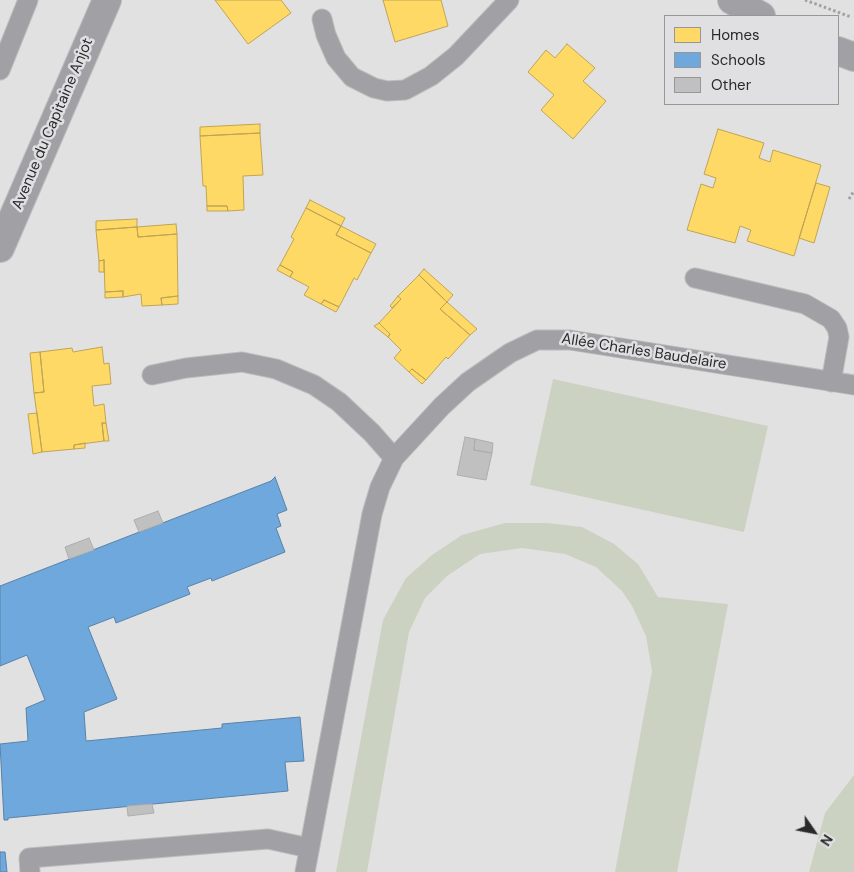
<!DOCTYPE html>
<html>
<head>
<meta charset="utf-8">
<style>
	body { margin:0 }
	#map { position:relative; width:854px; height:872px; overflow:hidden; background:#e1e1e2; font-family:"DM Sans",sans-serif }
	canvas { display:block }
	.legend { position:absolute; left:664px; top:15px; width:175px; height:90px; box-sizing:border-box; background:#e0e0e3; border:1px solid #979799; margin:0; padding:6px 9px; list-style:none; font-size:15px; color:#2a2a2b }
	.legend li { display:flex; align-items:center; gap:10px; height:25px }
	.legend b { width:25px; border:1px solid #979799 }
	.north { position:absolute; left:789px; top:807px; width:50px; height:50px; -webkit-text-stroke:4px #e0e0e3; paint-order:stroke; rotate:123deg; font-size:14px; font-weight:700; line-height:20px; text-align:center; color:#2a2a2b }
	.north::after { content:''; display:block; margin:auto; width:18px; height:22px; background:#2a2a2b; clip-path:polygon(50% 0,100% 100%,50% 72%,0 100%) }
</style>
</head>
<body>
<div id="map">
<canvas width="854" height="872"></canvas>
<ul class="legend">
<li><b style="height:14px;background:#ffd966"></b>Homes</li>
<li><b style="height:14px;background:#6fa8dc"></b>Schools</li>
<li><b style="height:14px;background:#c0c0c1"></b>Other</li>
</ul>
<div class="north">N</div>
</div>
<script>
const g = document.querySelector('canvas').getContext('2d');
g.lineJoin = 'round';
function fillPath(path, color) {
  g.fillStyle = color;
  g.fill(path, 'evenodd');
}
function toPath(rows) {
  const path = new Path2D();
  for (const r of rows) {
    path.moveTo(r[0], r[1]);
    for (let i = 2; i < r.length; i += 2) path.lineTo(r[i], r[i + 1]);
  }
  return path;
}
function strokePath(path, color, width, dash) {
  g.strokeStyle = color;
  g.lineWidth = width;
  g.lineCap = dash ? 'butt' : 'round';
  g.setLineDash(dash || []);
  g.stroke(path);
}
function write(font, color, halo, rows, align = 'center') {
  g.font = font + ' "DM Sans",sans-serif';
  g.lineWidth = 5;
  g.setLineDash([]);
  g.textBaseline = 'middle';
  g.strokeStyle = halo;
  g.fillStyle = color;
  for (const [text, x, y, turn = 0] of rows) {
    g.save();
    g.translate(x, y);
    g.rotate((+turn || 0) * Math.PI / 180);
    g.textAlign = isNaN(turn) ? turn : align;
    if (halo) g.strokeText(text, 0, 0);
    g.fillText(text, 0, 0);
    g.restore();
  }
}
const green = toPath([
	[553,379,768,426,744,532,530,485],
	[505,523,547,523,582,527,614,544,638,564,658,597,728,604,677,872,615,872,652,671,646,636,632,606,622,591,596,567,565,554,522,548,480,554,447,576,425,598,409,632,367,872,336,872,383,620,406,578,432,555,462,535],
	[854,775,854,872,809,872,825,813]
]);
const homes = toPath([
	[215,0,281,0,291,13,248,44,215,0],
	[383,0,441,0,448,26,395,42,383,0],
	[567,44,595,68,583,81,606,101,573,139,541,110,554,95,528,72,546,50,555,58,567,44],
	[260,124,260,133,200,136,200,127,260,124],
	[718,129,764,143,759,158,770,162,773,150,821,165,794,256,747,241,751,230,740,226,735,243,687,230,701,184,713,188,716,178,704,174,718,129],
	[260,133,263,175,243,176,244,210,228,211,227,206,207,206,206,186,203,186,200,136,260,133],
	[816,183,830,187,814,243,799,238,816,183],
	[310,200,345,218,341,226,306,208,310,200],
	[207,206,227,206,228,211,207,211,207,206],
	[306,208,341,226,336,235,371,253,357,280,354,278,339,307,324,300,321,304,304,295,309,287,290,277,293,272,280,265,294,239,291,237,306,208],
	[137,219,137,227,96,230,96,221,137,219],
	[176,224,177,234,138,237,137,227,176,224],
	[341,226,376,244,371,253,336,235,341,226],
	[137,227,138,237,177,234,178,296,161,298,162,305,142,306,141,294,123,297,123,291,105,292,104,260,99,261,96,230,137,227],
	[104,260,104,272,99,272,99,261,104,260],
	[280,265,293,272,290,277,277,270,280,265],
	[424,269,453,295,447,302,419,275,424,269],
	[419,275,447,302,440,309,470,335,448,359,446,357,426,380,412,369,409,372,394,358,401,350,388,337,390,334,379,323,401,299,398,296,419,275],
	[123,291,123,297,105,298,105,292,123,291],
	[178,296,178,304,162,305,161,298,178,296],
	[398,296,401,299,392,308,390,306,398,296],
	[324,300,339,307,336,312,321,304,324,300],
	[447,302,477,329,470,335,440,309,447,302],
	[379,323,390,334,388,337,374,326,379,323],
	[102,347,104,364,109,363,111,384,92,386,94,406,104,404,106,423,102,423,104,441,74,445,74,449,42,452,34,393,44,392,40,352,72,348,73,352,102,347],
	[40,352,44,392,34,393,30,353,40,352],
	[412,369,426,380,422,384,409,372,412,369],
	[37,413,42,452,33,454,28,414,37,413],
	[102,423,106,423,109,441,104,441,102,423],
	[85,443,85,448,74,449,74,445,85,443]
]);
const schools = toPath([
	[275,477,287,510,277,514,281,526,276,528,285,552,212,581,211,578,187,587,190,594,116,623,114,617,88,627,117,699,84,712,86,741,222,728,222,724,300,717,304,761,285,762,288,791,8,818,8,820,4,820,0,744,28,741,26,708,45,700,27,655,0,666,0,586,271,481,275,477],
	[0,852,5,852,7,872,0,872,0,852]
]);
const building = toPath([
	[465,437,475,439,474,450,492,453,486,480,457,475,465,437],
	[475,439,493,443,492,453,474,450,475,439],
	[158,511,163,523,139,532,134,520,158,511],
	[89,538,94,550,69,559,65,547,89,538],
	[152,804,154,813,128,816,127,806,152,804]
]);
const path = toPath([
	[805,0,851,17],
	[849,199,854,191]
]);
const service = toPath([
	[322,19,326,35,336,58,352,77,374,88,387,91,405,90,431,76,456,56,509,0],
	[0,70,28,0],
	[695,278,805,304,831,319,837,328,839,337,831,382],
	[152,375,186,368,242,362,276,369,314,385,339,402,372,433,394,458,442,406,468,382,510,353,537,340,570,340,854,385],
	[30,872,29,858,268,839,309,848],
	[305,872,372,514,380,487,394,458]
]);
const minor = toPath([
	[732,0,761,16],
	[838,51,854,57],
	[0,248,107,0]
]);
const streetNames = [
	["Avenue du Capitaine Anjot",53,124,-67],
	["Allée Charles Baudelaire",644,352,9]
];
fillPath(green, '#cbd2c1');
fillPath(homes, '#ffd966');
strokePath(homes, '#bfa454', 1);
fillPath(schools, '#6fa8dc');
strokePath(schools, '#5a82a7', 1);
fillPath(building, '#c0c0c1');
strokePath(building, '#adadae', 1);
strokePath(service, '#bcbcbd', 21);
strokePath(minor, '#bcbcbd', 30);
strokePath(path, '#a1a0a4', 3, [2.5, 2.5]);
strokePath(service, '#a0a0a5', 19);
strokePath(minor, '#a0a0a5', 28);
write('15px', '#2a2a2b', '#e0e0e3', streetNames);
</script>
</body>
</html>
